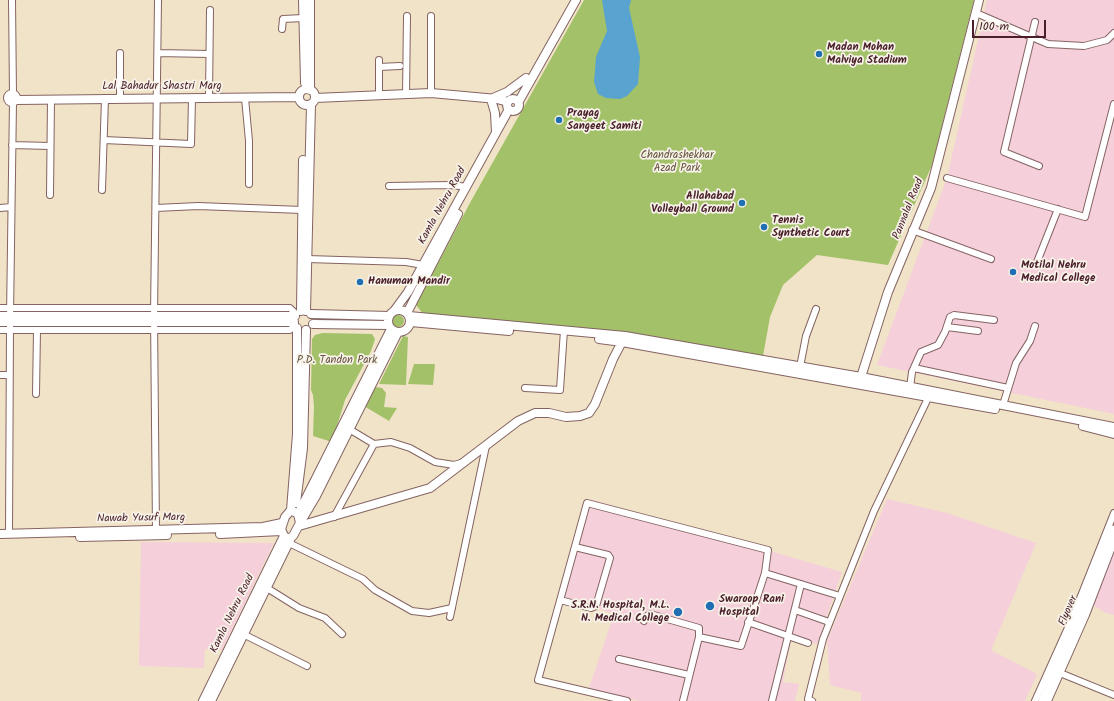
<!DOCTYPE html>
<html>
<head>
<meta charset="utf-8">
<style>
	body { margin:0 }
	#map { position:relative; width:1114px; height:701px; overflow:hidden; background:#f1e3c8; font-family:Kalam,sans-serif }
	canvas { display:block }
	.scale { position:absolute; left:972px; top:20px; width:74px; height:18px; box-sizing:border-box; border:2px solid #4a1f2b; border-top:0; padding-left:5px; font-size:12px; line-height:14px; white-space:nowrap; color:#4a1f2b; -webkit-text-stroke:3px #f7f3e8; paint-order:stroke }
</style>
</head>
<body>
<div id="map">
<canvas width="1114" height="701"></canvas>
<div class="scale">100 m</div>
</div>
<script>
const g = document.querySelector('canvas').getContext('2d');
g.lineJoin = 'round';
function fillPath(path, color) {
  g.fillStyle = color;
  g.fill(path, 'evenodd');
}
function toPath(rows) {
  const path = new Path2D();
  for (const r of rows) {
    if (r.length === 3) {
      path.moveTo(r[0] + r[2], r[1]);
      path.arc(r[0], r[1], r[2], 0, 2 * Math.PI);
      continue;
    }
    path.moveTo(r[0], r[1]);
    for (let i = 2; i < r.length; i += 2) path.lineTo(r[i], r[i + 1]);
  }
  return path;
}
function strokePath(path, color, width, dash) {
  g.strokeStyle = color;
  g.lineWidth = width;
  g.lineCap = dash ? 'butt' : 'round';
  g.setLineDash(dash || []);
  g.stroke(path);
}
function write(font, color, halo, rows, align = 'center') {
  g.font = font + ' Kalam,sans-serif';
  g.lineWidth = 3.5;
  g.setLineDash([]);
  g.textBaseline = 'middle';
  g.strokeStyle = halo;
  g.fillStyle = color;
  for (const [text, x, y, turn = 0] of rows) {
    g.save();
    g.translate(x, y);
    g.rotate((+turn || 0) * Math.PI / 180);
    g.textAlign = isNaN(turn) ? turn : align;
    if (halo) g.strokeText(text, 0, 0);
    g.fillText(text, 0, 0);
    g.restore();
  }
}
const built = toPath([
	[987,0,1114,0,1114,414,877,365,947,178],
	[590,499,842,572,817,644,791,639,783,682,799,684,795,701,640,701,589,688,614,614,564,597],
	[887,499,947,513,1036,543,991,650,1037,674,1025,701,861,701,861,693,830,685,827,641],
	[141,542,274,543,222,650,205,649,204,668,139,666],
	[1114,548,1114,615,1106,613,1091,604]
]);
const green = toPath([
	[584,0,974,0,932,165,888,265,817,255,783,285,770,317,763,356,424,315,416,305,471,201],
	[398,321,6],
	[323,333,372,334,375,339,371,351,345,400,332,442,313,436,314,407,313,395,311,390,312,339,315,335],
	[403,336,408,337,406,385,379,384],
	[414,364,435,364,433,385,408,384],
	[375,387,382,388,386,393,384,407,397,408,389,421,364,406]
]);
const water = toPath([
	[602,0,631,0,629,8,640,57,638,84,627,96,620,99,606,98,598,94,594,82,596,57,607,31]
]);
const street = toPath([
	[12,0,13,94],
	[976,13,1048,44,1084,46,1107,40,1114,33],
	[1035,22,1004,152,1039,166],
	[282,29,283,19,303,18],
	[120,53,120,98],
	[158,53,209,54],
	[379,67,400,66],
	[431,93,431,16],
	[379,95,379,60],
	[406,95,407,16],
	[209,97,210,10],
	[245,98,249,141,249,184],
	[104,140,191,144,192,98],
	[12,145,50,146],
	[947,178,1085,217,1114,104],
	[389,186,452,185,467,187],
	[102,190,105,98],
	[50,195,51,99],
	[0,208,11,207],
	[156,208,198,206,302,210],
	[912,230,991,259],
	[307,259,406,262,423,265],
	[1037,262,1058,209],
	[0,308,290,308,296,314],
	[10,316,13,102],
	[947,327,978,331],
	[0,330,290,330,295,325],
	[800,367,806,336,816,309],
	[914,368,1008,388],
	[0,375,9,375],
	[525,388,560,390,564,330],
	[910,388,912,372,921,352,938,345,945,332,950,317,954,315,994,320],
	[36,394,37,330],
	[1003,405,1016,363,1030,341,1035,326],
	[374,444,391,442,410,448,435,462,454,465,461,463],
	[334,517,374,444,349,429],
	[156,530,154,315,158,0],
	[9,534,10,326],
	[289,543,363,579,375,590,412,611,429,613,452,608],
	[765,573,840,596],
	[267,588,299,608,325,618,342,634],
	[560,600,591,608,596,606,610,558,608,555,575,547],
	[795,610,829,622],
	[450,617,486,446],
	[748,622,808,643],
	[243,634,307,666],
	[619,659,689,675],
	[1060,673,1114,695],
	[627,701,538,680,587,503,768,550,765,573,741,646,699,637,699,628,650,614,646,617,644,621],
	[683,701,699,637],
	[772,701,801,584],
	[812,701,808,699,823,639,874,511,930,394],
	[1035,701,1071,621,1114,513],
	[1048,701,1086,615,1114,542]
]);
const secondary = toPath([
	[303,0,305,83],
	[310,0,310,90],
	[307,97,8],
	[12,98,4],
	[315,98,431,93,497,99,508,102],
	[493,98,507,92,526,78],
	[513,105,6],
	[491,99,495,113,496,132],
	[16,100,299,97],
	[519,101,576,0],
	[399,321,11],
	[301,311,303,160],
	[306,311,311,104],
	[394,311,408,292,508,111],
	[407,313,458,214],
	[311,314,389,316],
	[0,316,295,316],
	[409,316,625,336,861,377,1114,427],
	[0,322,294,322],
	[411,322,509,331],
	[313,324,388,325],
	[599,339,622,342,995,409],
	[861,377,888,292,931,188,979,0],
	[1083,426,1114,434],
	[296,503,303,448,306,330],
	[291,510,297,434,297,328],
	[291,510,298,514,300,523,293,536,288,539,284,536,281,529,285,517,291,510],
	[298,514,391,329],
	[300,523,316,496,398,332],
	[299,526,430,488,518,421,535,413,549,413,566,417,580,416,589,413,595,404,613,359,624,338],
	[0,534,263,527,282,523],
	[220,534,281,531],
	[80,537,167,535],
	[203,701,284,536],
	[211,701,291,538]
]);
const primary = toPath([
	[1043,701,1114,530]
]);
const markers = [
	[819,54,4,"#1f6fb2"],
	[559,120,4,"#1f6fb2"],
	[742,203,4,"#1f6fb2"],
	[764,227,4,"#1f6fb2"],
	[1013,272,4,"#1f6fb2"],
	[360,282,4,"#1f6fb2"],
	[710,606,5,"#1f6fb2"],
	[678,612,5,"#1f6fb2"]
];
const poiNames = [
	["Madan Mohan",827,48],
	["Malviya Stadium",827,61],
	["Prayag",567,114],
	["Sangeet Samiti",567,127],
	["Allahabad",734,197,"right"],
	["Volleyball Ground",734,210,"right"],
	["Tennis",772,221],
	["Synthetic Court",772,234],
	["Motilal Nehru",1021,266],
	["Medical College",1021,279],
	["Hanuman Mandir",368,282],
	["Swaroop Rani",719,600],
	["Hospital",719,613],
	["S.R.N. Hospital, M.L.",669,606,"right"],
	["N. Medical College",669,619,"right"]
];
const streetNames = [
	["Lal Bahadur Shastri Marg",162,87],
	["Kamla Nehru Road",443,206,-61],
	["Pannalal Road",909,209,-68],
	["Nawab Yusuf Marg",141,519,-1],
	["Flyover",1069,611,-67],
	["Kamla Nehru Road",233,614,-64]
];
const parkNames = [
	["Chandrashekhar",677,156],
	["Azad Park",677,169],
	["P.D. Tandon Park",337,361]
];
fillPath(built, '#f5cfda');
fillPath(green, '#a2c169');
fillPath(water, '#58a3d0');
strokePath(street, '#846462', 8);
strokePath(secondary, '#846462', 10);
strokePath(primary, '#846462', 11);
strokePath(street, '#fff', 6);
strokePath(secondary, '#fff', 8);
strokePath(primary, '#fff', 9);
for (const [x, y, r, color] of markers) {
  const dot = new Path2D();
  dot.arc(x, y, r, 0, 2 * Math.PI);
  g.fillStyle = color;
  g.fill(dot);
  strokePath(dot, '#f7f3e8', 1.5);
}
write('bold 11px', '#4a1f2b', '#f7f3e8', poiNames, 'left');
write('11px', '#4a1f2b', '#f7f3e8', streetNames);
write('11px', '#64503e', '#f7f3e8', parkNames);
</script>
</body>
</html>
